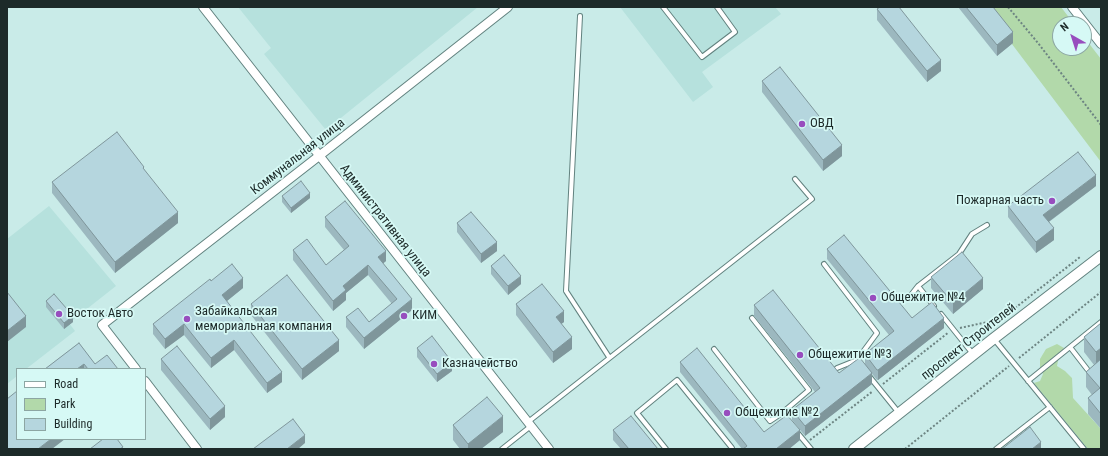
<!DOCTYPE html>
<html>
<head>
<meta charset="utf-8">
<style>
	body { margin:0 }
	#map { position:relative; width:1108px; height:456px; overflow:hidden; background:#c9ebe8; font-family:"Roboto Condensed",sans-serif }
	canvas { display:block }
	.frame { position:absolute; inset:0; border:8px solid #1d2a29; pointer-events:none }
	.legend { position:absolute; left:16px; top:368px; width:130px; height:72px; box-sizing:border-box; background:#d6f9f5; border:1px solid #8ca6a3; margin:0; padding:5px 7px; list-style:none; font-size:12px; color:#1d2a29 }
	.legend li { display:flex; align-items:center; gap:8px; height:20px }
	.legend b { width:20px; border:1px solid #8ca6a3 }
	.north { position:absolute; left:1052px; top:16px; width:40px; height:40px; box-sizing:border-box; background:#d6f9f5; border:1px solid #8ca6a3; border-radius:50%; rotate:321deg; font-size:11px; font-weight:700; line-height:16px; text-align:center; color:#1d2a29 }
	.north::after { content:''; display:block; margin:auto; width:14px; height:18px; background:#984dbe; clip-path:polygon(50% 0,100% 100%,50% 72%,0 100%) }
</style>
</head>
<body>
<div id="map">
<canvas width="1108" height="456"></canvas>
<div class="frame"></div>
<ul class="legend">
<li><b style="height:5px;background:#fff"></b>Road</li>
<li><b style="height:11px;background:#b2d9aa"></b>Park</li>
<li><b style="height:11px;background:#b5d6de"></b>Building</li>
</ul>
<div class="north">N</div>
</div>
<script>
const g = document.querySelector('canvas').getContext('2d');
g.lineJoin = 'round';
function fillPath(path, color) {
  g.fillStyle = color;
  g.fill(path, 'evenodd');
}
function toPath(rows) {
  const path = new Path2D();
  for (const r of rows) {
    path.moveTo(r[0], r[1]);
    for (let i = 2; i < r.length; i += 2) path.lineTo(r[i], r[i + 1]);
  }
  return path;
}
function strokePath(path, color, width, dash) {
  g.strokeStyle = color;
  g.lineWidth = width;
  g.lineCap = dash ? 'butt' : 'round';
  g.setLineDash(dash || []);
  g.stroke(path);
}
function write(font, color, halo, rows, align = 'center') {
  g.font = font + ' "Roboto Condensed",sans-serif';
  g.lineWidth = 3.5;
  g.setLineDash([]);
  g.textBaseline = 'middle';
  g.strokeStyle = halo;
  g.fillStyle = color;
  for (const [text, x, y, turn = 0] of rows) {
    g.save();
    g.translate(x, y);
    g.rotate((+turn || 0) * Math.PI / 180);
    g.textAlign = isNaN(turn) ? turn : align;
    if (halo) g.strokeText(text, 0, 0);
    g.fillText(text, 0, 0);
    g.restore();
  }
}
const built = toPath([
	[238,7,478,7,326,130,264,54,271,48],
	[620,7,775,7,781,14,702,72,713,87,693,102],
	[49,206,116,286,69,323,75,331,26,369,17,369,17,376,7,384,7,239]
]);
const green = toPath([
	[984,7,1061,7,1074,24,1060,24,1060,48,1084,48,1084,37,1101,59,1101,162],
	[1057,344,1064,348,1059,356,1057,366,1065,371,1072,378,1073,398,1101,429,1101,433,1100,435,1101,436,1101,449,1088,449,1034,383,1040,381,1043,374,1040,369,1040,359,1046,349]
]);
const path = toPath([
	[1008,7,1038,43,1101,125],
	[960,328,1001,319,1080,257],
	[1019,358,1101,292],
	[883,384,949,332],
	[810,440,873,391],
	[905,449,1009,366]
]);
const service = toPath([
	[663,7,702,57,735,32,717,7],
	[580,16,566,291,609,357],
	[824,264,877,333,857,360,837,368],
	[911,295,918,286],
	[934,306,918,286,959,254,972,234,987,225],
	[941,314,973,354],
	[994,339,1084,449],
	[1070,347,1087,369],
	[714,349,770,421,782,413,809,390,752,318],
	[869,376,899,413],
	[1028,381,1101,322],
	[528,422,812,199,795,179],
	[796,431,811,449],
	[502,449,531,426],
	[666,449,637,413,677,380,732,448,731,449],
	[996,449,1050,407]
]);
const minor = toPath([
	[203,7,549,449],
	[1072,7,1101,44],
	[136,369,102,325,319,156,508,7],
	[145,381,197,449]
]);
const tertiary = toPath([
	[854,449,993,339,1101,256]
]);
const wall = toPath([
	[958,7,993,7,1013,43,997,56],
	[877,9,941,71,927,82,877,20],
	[762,81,842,156,823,171,762,92],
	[144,169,178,223,115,273,52,193,52,182],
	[1096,186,1049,222,1054,240,1036,253,1008,217,1008,206],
	[282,196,310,198,291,213,282,202],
	[325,217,386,261,383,263,412,310,364,349,346,327,346,317,369,322,392,304,368,275,346,293,346,300,333,311,293,260,293,250,326,265,344,250,325,227],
	[457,223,497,251,481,263,457,232],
	[827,249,912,318,944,328,878,380,877,380,865,365,865,354,889,335,827,259],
	[491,266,521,284,508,295,491,274],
	[931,277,983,289,953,314,931,288],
	[211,281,243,288,227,301,282,382,267,393,234,350,211,368,184,335,165,349,153,334,153,324],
	[46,301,73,322,64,329,46,307],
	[251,304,339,351,302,380,251,315],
	[516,304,564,322,561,324,572,349,553,363,516,315],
	[754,305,839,373,872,384,805,436,792,420,792,410,815,392,754,316],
	[1101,323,1101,429,1088,414,1088,398,1092,395,1086,387,1086,372,1094,365,1084,352,1084,337],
	[79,343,95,364,118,369,45,369],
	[417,348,452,371,437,382,417,357],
	[161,359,225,417,210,430,161,370],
	[680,362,764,432,800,440,789,449,742,449,680,372],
	[453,425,503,432,481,449,460,449,453,440],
	[613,430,658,449,621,449,613,440]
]);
const shadedWall = toPath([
	[1013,32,1013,43,997,56,997,45],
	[941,60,941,71,927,82,927,71],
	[842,145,842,156,823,171,823,160],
	[1096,175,1096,186,1043,226,1043,215],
	[310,193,310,198,291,213,291,208],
	[178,212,178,223,115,273,115,262],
	[1054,228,1054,240,1036,253,1036,242],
	[497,242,497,251,481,263,481,254],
	[386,251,386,261,378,268,378,257],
	[368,265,368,275,346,293,346,300,333,311,333,301,343,286],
	[521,276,521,284,508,295,508,286],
	[243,278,243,288,222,305,222,295],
	[983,278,983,289,953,314,953,303],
	[412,299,412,310,364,349,364,338],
	[564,311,564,322,556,328,556,317],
	[26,316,26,327,7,342,7,331],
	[73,316,73,322,64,329,64,323],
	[944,318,944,328,878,380,878,370],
	[184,324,184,335,165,349,165,339],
	[572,337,572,349,553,363,553,352],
	[234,340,234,350,211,368,211,358],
	[339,340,339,351,302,380,302,369],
	[1101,348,1101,364,1096,368,1096,352],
	[452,362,452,371,437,382,437,374],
	[84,364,84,369,77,369],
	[282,372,282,382,267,393,267,383],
	[872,373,872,384,805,436,805,426],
	[225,406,225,417,210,430,210,419],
	[503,416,503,432,481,449,468,449,468,444],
	[800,430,800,440,789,449,776,449],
	[305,435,305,443,298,449,287,449],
	[51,439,65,439,52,449,38,449],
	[1041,442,1041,449,1032,449]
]);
const building = toPath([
	[880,7,899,7,941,60,927,71,877,9,880,7],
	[966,7,993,7,1013,32,997,45,966,7],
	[780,67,842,145,823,160,762,81,780,67],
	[117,132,144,167,143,168,178,212,115,262,52,182,117,132],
	[1078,152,1096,175,1043,215,1054,228,1036,242,1008,206,1078,152],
	[301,181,310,193,291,208,282,196,301,181],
	[345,201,386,251,378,257,412,299,364,338,346,317,358,308,369,322,397,299,368,265,343,286,346,290,333,301,293,250,307,239,326,265,349,246,325,217,345,201],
	[471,212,497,242,481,254,457,223,471,212],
	[844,235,912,318,932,302,944,318,878,370,877,370,865,354,894,331,827,249,844,235],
	[962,252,983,278,953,303,931,277,962,252],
	[504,255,521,276,508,286,491,266,504,255],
	[232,264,243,278,222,295,282,372,267,383,234,340,211,358,184,324,165,339,153,324,210,279,211,281,232,264],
	[287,275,339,340,302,369,251,304,287,275],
	[542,284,564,311,556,317,572,337,553,352,516,304,542,284],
	[773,290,839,373,858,359,860,358,872,373,805,426,792,410,820,388,754,305,773,290],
	[7,292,26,316,7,331,7,292],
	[54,294,73,316,64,323,46,301,54,294],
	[1101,323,1101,348,1096,352,1084,337,1101,323],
	[432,336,452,362,437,374,417,348,432,336],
	[79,343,95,364,107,355,118,369,88,369,84,364,77,369,45,369,79,343],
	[177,346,225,406,210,419,161,359,177,346],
	[697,348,764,432,787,415,800,430,776,449,743,449,747,446,680,362,697,348],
	[1101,359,1101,414,1088,398,1100,388,1086,372,1101,359],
	[17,391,17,439,51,439,38,449,7,449,7,399,17,391],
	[487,397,503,416,468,444,453,425,487,397],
	[631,416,658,449,629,449,613,430,631,416],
	[293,419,305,435,287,449,253,449,293,419],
	[1030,427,1041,442,1032,449,1002,449,1030,427],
	[103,439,117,439,123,447,120,449,90,449,103,439]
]);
const markers = [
	[802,124,4,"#984dbe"],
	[1052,201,4,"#984dbe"],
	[873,298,4,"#984dbe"],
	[59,314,4,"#984dbe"],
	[404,316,4,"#984dbe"],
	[187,319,4,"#984dbe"],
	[800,355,4,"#984dbe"],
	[434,364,4,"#984dbe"],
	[727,413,4,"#984dbe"]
];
const poiNames = [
	["ОВД",810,124],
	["Пожарная часть",1044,201,"right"],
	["Общежитие №4",881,298],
	["Забайкальская",195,312],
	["мемориальная компания",195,327],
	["Восток Авто",67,314],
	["КИМ",412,316],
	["Общежитие №3",808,355],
	["Казначейство",442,364],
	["Общежитие №2",735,413]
];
const streetNames = [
	["Коммунальная улица",298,157,-38],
	["Административная улица",385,221,52],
	["проспект Строителей",969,342,-38]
];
fillPath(built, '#b6e1dd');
fillPath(green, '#b2d9aa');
strokePath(service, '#62827f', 6);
strokePath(minor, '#62827f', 10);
strokePath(tertiary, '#62827f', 12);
strokePath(path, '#6d8482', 2, [2, 2]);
strokePath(service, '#fff', 4);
strokePath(minor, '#fff', 8);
strokePath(tertiary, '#fff', 10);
fillPath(wall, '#9cb8bf');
fillPath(shadedWall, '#7f969b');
fillPath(building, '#b5d6de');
strokePath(building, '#7f969b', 1);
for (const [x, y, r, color] of markers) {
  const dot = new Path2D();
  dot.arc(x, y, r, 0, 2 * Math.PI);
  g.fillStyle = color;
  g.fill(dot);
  strokePath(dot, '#d6f9f5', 1.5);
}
write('13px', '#1d2a29', '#d6f9f5', poiNames, 'left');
write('13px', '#1d2a29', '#d6f9f5', streetNames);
</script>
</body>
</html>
